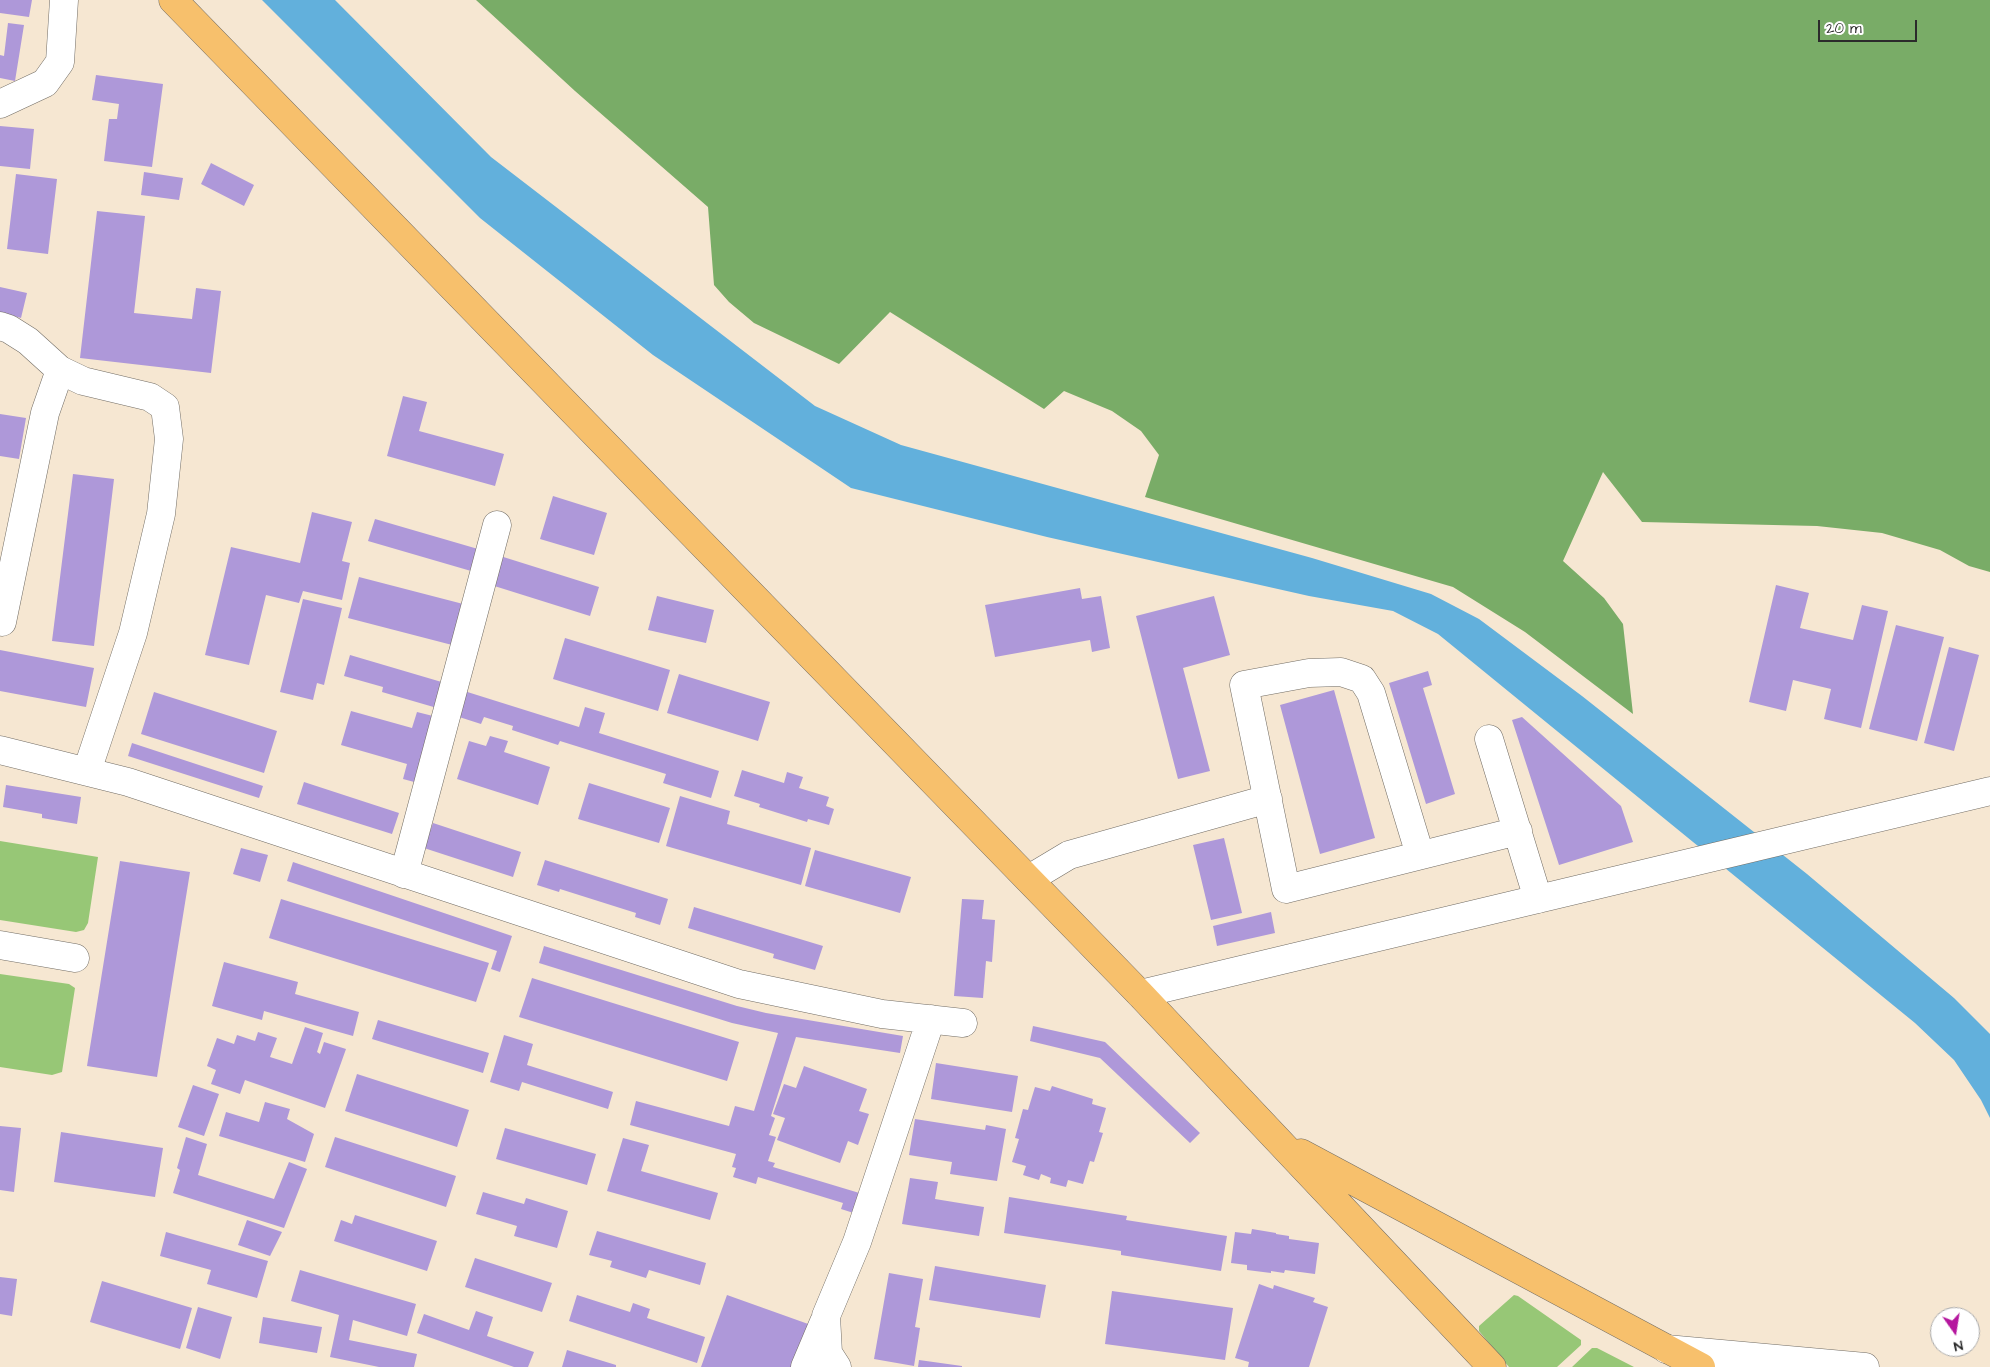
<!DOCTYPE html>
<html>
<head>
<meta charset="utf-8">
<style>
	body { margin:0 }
	#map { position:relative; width:1990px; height:1367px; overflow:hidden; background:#f6e7d2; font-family:"Architects Daughter",sans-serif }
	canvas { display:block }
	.north { position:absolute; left:1930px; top:1307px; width:50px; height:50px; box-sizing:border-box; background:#fff; border:1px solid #aaa; border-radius:50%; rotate:167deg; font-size:14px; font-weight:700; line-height:20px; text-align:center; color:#2b2b2b }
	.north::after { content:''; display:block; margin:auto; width:18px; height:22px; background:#b5179e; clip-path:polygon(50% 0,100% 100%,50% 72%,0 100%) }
	.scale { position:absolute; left:1818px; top:20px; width:99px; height:22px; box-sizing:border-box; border:2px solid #2b2b2b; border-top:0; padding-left:6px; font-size:15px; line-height:18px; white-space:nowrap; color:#2b2b2b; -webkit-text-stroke:4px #fff; paint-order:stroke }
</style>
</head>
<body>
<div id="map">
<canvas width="1990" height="1367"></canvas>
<div class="north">N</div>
<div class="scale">20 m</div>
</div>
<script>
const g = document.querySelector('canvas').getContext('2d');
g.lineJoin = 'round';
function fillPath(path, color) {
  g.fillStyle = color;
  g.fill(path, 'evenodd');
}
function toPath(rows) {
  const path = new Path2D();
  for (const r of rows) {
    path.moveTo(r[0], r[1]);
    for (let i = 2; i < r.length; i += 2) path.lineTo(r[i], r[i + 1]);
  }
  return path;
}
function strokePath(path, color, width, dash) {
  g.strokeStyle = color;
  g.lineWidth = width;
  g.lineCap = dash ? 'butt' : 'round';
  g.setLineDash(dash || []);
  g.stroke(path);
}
const green = toPath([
	[0,841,98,857,88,923,84,930,76,932,0,920],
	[0,974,69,984,75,988,62,1072,52,1075,0,1067],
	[1514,1295,1518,1296,1581,1340,1581,1345,1557,1367,1509,1367,1479,1331,1479,1326],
	[1592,1348,1597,1348,1634,1367,1572,1367]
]);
const forest = toPath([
	[476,0,1990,0,1990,572,1969,566,1940,550,1882,533,1817,526,1642,522,1603,472,1563,561,1604,598,1623,624,1633,714,1525,632,1453,587,1145,497,1159,455,1141,431,1112,411,1064,391,1044,409,890,312,839,364,754,323,729,302,714,285,708,207,575,91]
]);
const water = toPath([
	[262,0,335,0,491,157,815,406,901,445,1312,558,1431,594,1479,619,1582,696,1807,874,1954,998,1990,1034,1990,1118,1981,1100,1954,1060,1915,1023,1438,634,1393,611,1309,596,1047,537,851,488,653,355,480,218]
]);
const building = toPath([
	[0,0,32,0,29,17,0,13],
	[8,23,24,25,15,81,0,78,0,55,4,56],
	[96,75,163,84,152,167,104,161,109,119,117,119,119,104,92,100],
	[0,126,34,129,30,169,0,166],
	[211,163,254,185,244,206,201,184],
	[144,172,183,178,179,200,141,195],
	[16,174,57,179,48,254,7,249],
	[97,211,145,216,134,313,192,319,196,288,221,291,211,373,80,358],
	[0,287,27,293,21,318,0,312],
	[403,396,427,402,419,431,504,454,495,486,387,456],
	[0,414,26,418,19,459,0,456],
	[73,474,114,479,94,646,52,641],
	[553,496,607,513,594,555,540,539],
	[312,512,352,522,342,561,350,563,342,600,303,591,299,603,266,595,249,665,205,655,231,547,300,563],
	[375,519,478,549,471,571,368,541],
	[497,555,599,587,590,616,488,584],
	[359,577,467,605,456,646,348,618],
	[1776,585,1809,593,1800,628,1853,640,1862,605,1888,611,1861,728,1824,719,1831,689,1793,680,1786,711,1749,702],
	[1080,588,1082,599,1101,596,1110,648,1092,652,1090,640,995,657,985,605],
	[657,596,714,610,706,643,648,630],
	[1214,596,1230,655,1183,668,1210,771,1178,779,1136,616],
	[303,599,342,608,324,685,317,683,313,700,280,692],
	[1896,625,1944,637,1917,741,1869,729],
	[565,638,670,670,658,711,553,679],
	[1949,647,1979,655,1954,751,1924,743],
	[0,650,94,668,86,707,0,691],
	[350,655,445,683,437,708,382,692,383,687,344,676],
	[1428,671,1432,685,1423,688,1455,794,1426,804,1389,683],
	[679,674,770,702,758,741,667,713],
	[461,690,579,727,585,707,605,713,599,733,719,771,711,798,663,783,666,774,560,741,558,745,512,730,513,726,484,717,481,724,453,715],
	[1334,690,1375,838,1320,854,1280,705],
	[154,692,277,731,264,773,141,734],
	[351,711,412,728,417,712,437,717,418,783,403,779,407,764,341,745],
	[1522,717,1621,806,1633,842,1559,865,1512,720],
	[490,736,508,741,504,752,550,767,538,805,457,779,469,741,486,746],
	[132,743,263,786,259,798,128,756],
	[742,770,784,783,787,772,803,777,799,788,829,797,826,806,834,809,829,825,808,819,807,822,759,807,760,804,734,796],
	[304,782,399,813,392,834,297,804],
	[589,783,670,808,659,843,578,819],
	[6,785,81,797,77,824,42,818,42,814,3,807],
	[680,796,730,811,727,824,811,848,801,885,666,846],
	[433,823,521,852,513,877,424,848],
	[1224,838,1242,913,1211,920,1193,845],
	[241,848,268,855,260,882,233,874],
	[815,850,911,877,900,913,805,886],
	[545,860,668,899,660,925,635,917,636,913,560,889,559,892,537,885],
	[120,861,190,872,157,1077,87,1066],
	[293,862,512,936,500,972,491,969,497,951,287,881],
	[281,899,489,963,476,1002,269,938],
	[962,899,984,900,982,919,995,920,992,962,986,961,983,998,954,996],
	[694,907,823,946,815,970,773,958,774,954,688,928],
	[1271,912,1275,933,1217,946,1213,926],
	[544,946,737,1006,766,1013,903,1036,900,1053,796,1037,771,1116,775,1118,769,1135,776,1137,768,1161,775,1163,773,1167,866,1195,860,1215,841,1209,843,1203,758,1177,756,1184,733,1177,736,1168,732,1167,736,1154,630,1125,636,1101,729,1126,735,1106,754,1111,778,1033,732,1023,539,963],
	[224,962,298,982,295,994,359,1012,353,1036,264,1011,262,1020,212,1006],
	[532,978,739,1042,727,1081,519,1017],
	[378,1020,489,1053,483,1073,372,1039],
	[1033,1026,1105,1042,1200,1133,1190,1143,1100,1058,1030,1041],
	[305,1027,323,1033,317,1052,320,1054,324,1042,346,1049,325,1108,245,1080,240,1094,211,1084,216,1070,207,1066,217,1038,234,1044,237,1035,255,1041,258,1032,277,1038,270,1057,292,1064],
	[504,1035,533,1044,527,1065,613,1092,608,1109,522,1082,519,1091,490,1082],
	[936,1063,1018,1076,1012,1112,931,1099],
	[804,1066,867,1089,859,1111,869,1114,858,1145,848,1141,840,1163,777,1140,785,1118,773,1114,784,1084,796,1088],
	[357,1074,469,1110,457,1147,345,1111],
	[193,1085,219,1094,204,1136,178,1127],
	[1052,1086,1093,1099,1092,1104,1106,1108,1099,1132,1103,1133,1094,1162,1090,1161,1083,1184,1068,1180,1066,1187,1050,1183,1051,1178,1041,1174,1039,1180,1023,1175,1026,1166,1012,1162,1019,1139,1015,1138,1023,1109,1028,1110,1035,1087,1050,1091],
	[265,1102,290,1109,287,1119,314,1134,305,1162,219,1136,226,1112,259,1122],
	[915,1119,985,1130,986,1125,1006,1129,997,1181,950,1174,952,1162,909,1155],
	[0,1126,21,1128,14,1192,0,1190],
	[505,1128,596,1154,587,1185,496,1159],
	[61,1132,163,1148,155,1197,54,1182],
	[186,1137,207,1144,198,1175,274,1199,289,1162,307,1169,284,1228,173,1193,180,1170,177,1168],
	[335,1137,456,1176,446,1207,325,1167],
	[623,1138,649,1145,641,1171,718,1193,710,1220,607,1191],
	[910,1178,938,1182,935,1199,984,1207,979,1236,902,1224],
	[483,1192,524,1204,526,1198,568,1211,557,1248,514,1236,517,1226,476,1214],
	[1009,1197,1127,1216,1126,1220,1227,1236,1221,1271,1121,1255,1121,1251,1004,1233],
	[355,1215,437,1241,427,1271,334,1241,341,1220,352,1224],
	[247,1220,282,1232,270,1256,238,1245],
	[1252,1229,1276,1233,1276,1234,1289,1236,1289,1239,1319,1243,1315,1274,1285,1270,1284,1273,1271,1271,1271,1273,1247,1270,1247,1265,1231,1263,1235,1232,1251,1234],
	[597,1231,706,1263,700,1285,649,1270,646,1278,610,1267,612,1261,589,1255],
	[166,1232,268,1261,257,1298,207,1284,211,1270,160,1256],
	[475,1258,552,1283,542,1312,465,1287],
	[935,1266,1046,1285,1040,1318,929,1300],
	[300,1270,416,1304,407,1336,353,1320,349,1340,417,1354,414,1367,379,1367,330,1357,339,1315,291,1301],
	[889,1273,923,1279,915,1327,920,1328,914,1366,874,1359],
	[0,1277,17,1279,12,1316,0,1314],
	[102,1281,192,1308,180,1349,90,1322],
	[1259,1284,1273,1289,1274,1285,1315,1298,1313,1302,1328,1307,1309,1367,1248,1367,1249,1362,1235,1358],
	[1112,1291,1233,1308,1225,1360,1105,1344],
	[577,1295,630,1312,633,1303,650,1309,647,1318,705,1337,697,1363,569,1321],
	[727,1295,811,1325,796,1367,701,1367],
	[198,1307,232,1317,220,1359,186,1348],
	[476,1311,493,1317,487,1336,534,1352,528,1367,514,1367,417,1333,424,1314,469,1330],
	[263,1317,322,1327,317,1353,259,1343],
	[567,1350,616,1365,616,1367,562,1367],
	[919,1360,962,1366,962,1367,918,1367]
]);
const minor = toPath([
	[0,104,45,83,60,62,64,0],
	[0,326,9,329,28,341,60,370,83,381,150,397,165,407,169,439,161,514,133,633,87,771],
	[2,622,45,413,60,370],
	[1489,739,1538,899],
	[0,750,128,782,739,984,882,1014,963,1023],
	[1420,855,1371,693,1362,679,1341,672,1309,673,1244,685,1286,889,1518,831],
	[404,874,497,525],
	[1029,879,1069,855,1268,799],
	[0,945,75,958],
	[1140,994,1990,791],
	[1666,1349,1865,1367],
	[805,1367,824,1322],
	[837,1367,828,1353,826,1316,857,1242,931,1019]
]);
const major = toPath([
	[173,0,1140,994,1492,1367],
	[1301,1153,1701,1367]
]);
fillPath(green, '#97c776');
fillPath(forest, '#79ac67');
fillPath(water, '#62b0dc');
fillPath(building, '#ae98d9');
strokePath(minor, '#726d65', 29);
strokePath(major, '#726d65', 29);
strokePath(minor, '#fff', 28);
strokePath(major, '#f7c06c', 28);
</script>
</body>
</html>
